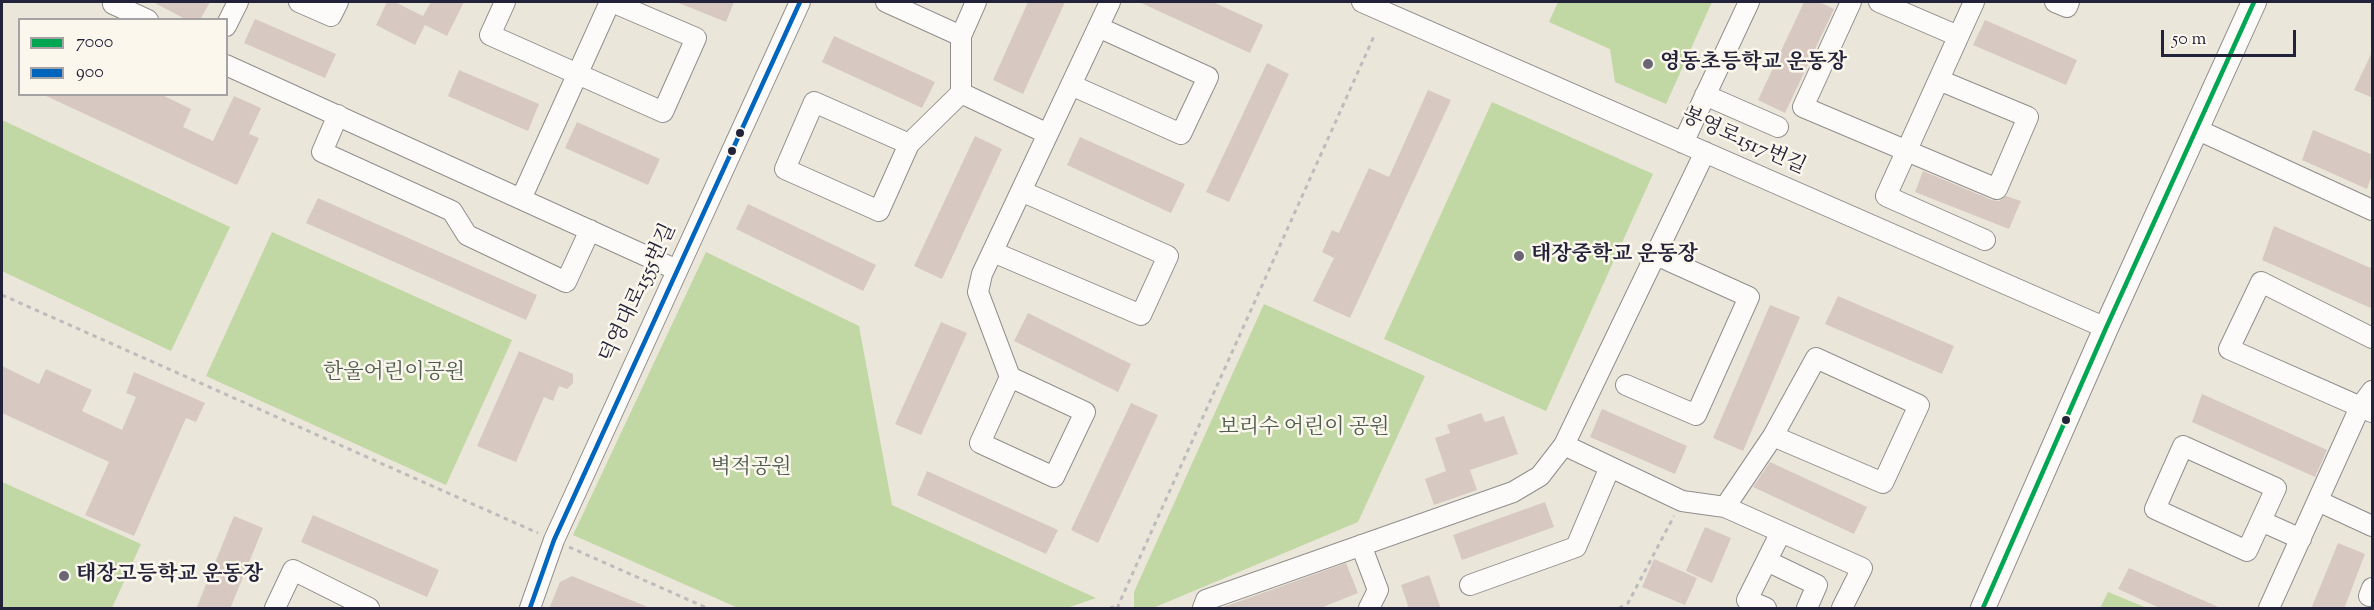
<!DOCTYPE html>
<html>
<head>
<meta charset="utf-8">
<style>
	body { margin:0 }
	#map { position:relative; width:2374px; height:610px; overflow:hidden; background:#ebe6da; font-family:"Sorts Mill Goudy",serif }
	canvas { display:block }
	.frame { position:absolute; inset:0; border:3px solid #22223b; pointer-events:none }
	.legend { position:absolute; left:18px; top:18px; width:210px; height:78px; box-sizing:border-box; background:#fbf7ec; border:2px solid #a4a2a5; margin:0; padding:8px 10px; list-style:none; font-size:18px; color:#22223b }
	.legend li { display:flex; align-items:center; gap:12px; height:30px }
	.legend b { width:30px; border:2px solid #a4a2a5 }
	.scale { position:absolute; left:2161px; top:30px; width:135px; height:27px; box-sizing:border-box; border:3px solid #22223b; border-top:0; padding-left:8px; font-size:18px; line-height:21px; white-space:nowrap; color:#22223b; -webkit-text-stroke:4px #fbf7ec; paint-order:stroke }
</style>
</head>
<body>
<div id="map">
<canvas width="2374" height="610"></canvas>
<div class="frame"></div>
<ul class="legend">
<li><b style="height:8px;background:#00a651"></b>7000</li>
<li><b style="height:8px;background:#0065bd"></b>900</li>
</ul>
<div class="scale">50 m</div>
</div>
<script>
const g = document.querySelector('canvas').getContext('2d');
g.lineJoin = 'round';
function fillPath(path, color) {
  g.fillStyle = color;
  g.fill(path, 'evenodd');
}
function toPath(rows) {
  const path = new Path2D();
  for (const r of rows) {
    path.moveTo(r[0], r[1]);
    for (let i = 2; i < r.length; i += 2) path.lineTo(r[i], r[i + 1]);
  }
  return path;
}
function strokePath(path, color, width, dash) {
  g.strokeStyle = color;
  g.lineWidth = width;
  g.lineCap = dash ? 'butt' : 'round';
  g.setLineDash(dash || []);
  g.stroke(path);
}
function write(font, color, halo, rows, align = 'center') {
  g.font = font + ' "Sorts Mill Goudy","Noto Serif KR",serif';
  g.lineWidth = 5;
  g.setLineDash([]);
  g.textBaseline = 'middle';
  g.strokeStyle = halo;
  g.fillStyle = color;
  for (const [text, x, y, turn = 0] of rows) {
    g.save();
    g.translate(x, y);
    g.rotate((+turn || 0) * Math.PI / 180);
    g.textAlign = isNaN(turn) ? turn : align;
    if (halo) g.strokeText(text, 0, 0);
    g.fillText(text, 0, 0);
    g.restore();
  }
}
const green = toPath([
	[1558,2,1712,2,1666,104,1615,82,1610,49,1549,22],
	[1492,102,1653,174,1546,411,1384,339],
	[2,120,230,227,171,351,2,271],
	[272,232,512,340,446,485,206,376],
	[706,252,859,326,892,505,1096,598,1067,608,738,608,573,535],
	[1264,304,1425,376,1358,522,1153,608,1134,608,1134,592],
	[2,482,141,544,112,608,2,608],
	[2108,592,2147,608,2100,608]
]);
const building = toPath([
	[153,2,210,2,200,20,187,20],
	[387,2,395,2,423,16,431,2,464,2,447,36,425,25,415,45,376,25],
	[676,2,734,2,726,22],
	[1028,2,1065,2,1023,94,993,80],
	[1139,2,1213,2,1263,25,1250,53],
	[1804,2,1819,2,1834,9,1785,113,1758,100],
	[255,19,336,54,325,78,244,43],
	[1985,20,2077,60,2066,85,1973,45],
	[834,36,935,82,922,108,822,62],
	[2373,50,2373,98,2354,90],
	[1267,63,1289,74,1229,202,1206,192],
	[459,70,539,104,528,131,448,96],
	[1428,90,1451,100,1350,318,1313,301,1334,258,1322,252,1332,230,1339,233,1369,168,1389,177],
	[42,94,160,94,191,109,183,127,213,141,234,96,261,108,249,134,259,138,237,185],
	[577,122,660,159,648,185,565,148],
	[2313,130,2373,155,2373,172,2367,189,2302,160],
	[975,136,1002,149,942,279,914,266],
	[1080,137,1185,184,1171,213,1067,165],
	[1923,171,1992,200,1999,201,2006,196,2021,201,2009,229,1915,192],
	[318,198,537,295,526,320,306,223],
	[748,204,876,265,863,291,736,229],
	[2274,226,2373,269,2373,309,2262,260],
	[1838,296,1954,346,1942,374,1825,324],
	[1770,305,1800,317,1743,451,1713,438],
	[1028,313,1131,364,1118,392,1014,341],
	[941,322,967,333,921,435,895,424],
	[519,351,573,374,573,383,567,389,559,386,553,401,544,397,516,462,477,446],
	[2,366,39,384,46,369,92,390,82,411,122,430,136,397,126,393,134,372,205,403,196,422,186,418,134,536,85,515,109,462,2,413],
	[2202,394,2327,450,2315,477,2192,422],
	[1131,403,1158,415,1098,543,1071,530],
	[1602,409,1687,446,1675,474,1590,437],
	[1481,413,1485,422,1504,416,1518,454,1470,470,1477,490,1434,505,1425,479,1446,471,1435,438,1450,433,1447,425],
	[1770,462,1867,507,1854,534,1753,487],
	[927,471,1058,530,1046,554,917,495],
	[1545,502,1554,527,1462,560,1453,535],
	[313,515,439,570,427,597,301,542],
	[234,516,263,528,230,609,196,609],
	[1705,527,1731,538,1712,583,1686,571],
	[2338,543,2365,554,2344,609,2311,609],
	[1654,559,1697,578,1685,605,1642,587],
	[1346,563,1358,593,1318,609,1218,609],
	[2129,568,2223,609,2162,609,2118,589],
	[1429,575,1441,609,1409,609,1401,585],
	[572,576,650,608,650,609,549,609,560,582]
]);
const path = toPath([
	[2,295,538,533],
	[569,547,707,608],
	[1110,608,1118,606],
	[1119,608,1118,606,1375,34],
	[1619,608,1628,603,1674,516]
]);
const minor = toPath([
	[299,2,331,16,338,2],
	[505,2,490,35,663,112,696,38,612,2],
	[886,2,961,36],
	[1362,2,2106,328],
	[1851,2,1803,107,1997,189,2028,117,1939,80],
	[1879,2,1958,36],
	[1974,2,1886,196,1985,240],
	[2055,2,2067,7,2069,2],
	[113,4,148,20],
	[226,26,238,2],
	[226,65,677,270],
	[1071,85,1181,134,1208,77,1098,27],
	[961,93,1048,134],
	[1705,95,1778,127],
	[338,115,322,152,452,211,467,235,566,282,590,230],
	[2196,129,2372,210],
	[1683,143,1749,2],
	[909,144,814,102,785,169,879,211,909,144,961,93,961,36,976,2],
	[521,199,610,2],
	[993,252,1141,315,1168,256,1021,191],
	[2372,338,2261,282,2229,349,2372,412],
	[1010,377,980,443,1054,477,1085,412,1010,377,978,292,982,274,1110,2],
	[1626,385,1696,415,1749,297,1656,255],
	[1564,445,1682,501,1725,507,1862,568,1842,608],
	[2183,446,2276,488,2247,551,2155,509,2183,446],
	[2318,501,2372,526],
	[1725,507,1773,436,1816,358,1919,405,1883,483,1773,436],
	[2261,521,2301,539],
	[1361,545,1378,590,1369,608],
	[1767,561,1817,585,1807,608],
	[1470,585,1576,547,1610,467],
	[2369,596,2372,588],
	[275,608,293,570,369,608],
	[530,608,554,540,800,2],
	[1203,608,1206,600,1513,492,1540,476,1564,445,1705,152],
	[1766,608,1747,600,1781,532],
	[2269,608,2360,407,2372,391]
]);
const major = toPath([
	[1983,608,2106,328,2254,2]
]);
const bus1 = toPath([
	[1983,608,2106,328,2254,2]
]);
const bus2 = toPath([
	[530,608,554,540,800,2]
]);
const markers = [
	[1648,64,6,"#686773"],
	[740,133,5,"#22223b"],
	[732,151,5,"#22223b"],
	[1519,256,6,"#686773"],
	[2066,420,5,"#22223b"],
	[64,576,6,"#686773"]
];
const poiNames = [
	["영동초등학교 운동장",1660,64],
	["태장중학교 운동장",1531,256],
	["태장고등학교 운동장",76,576]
];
const streetNames = [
	["봉영로1517번길",1743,143,24],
	["덕영대로1555번길",640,294,-65]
];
const parkNames = [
	["한울어린이공원",394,374],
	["보리수 어린이 공원",1304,429],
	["벽적공원",751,469]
];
fillPath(green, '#c1d7a4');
fillPath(building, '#d7c9c1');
strokePath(minor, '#908e8c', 22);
strokePath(major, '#908e8c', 26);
strokePath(path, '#bdbcbd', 3, [4.5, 4.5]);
strokePath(minor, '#fcfbf9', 20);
strokePath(major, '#fcfbf9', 24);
strokePath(bus1, '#00a651', 4.5);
strokePath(bus2, '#0065bd', 4.5);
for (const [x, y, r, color] of markers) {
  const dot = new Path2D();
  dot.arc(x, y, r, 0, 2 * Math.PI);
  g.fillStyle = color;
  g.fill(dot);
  strokePath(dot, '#fbf7ec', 2);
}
write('bold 21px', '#22223b', '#fbf7ec', poiNames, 'left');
write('21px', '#22223b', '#fbf7ec', streetNames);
write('21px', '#4d5d50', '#fbf7ec', parkNames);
</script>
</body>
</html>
